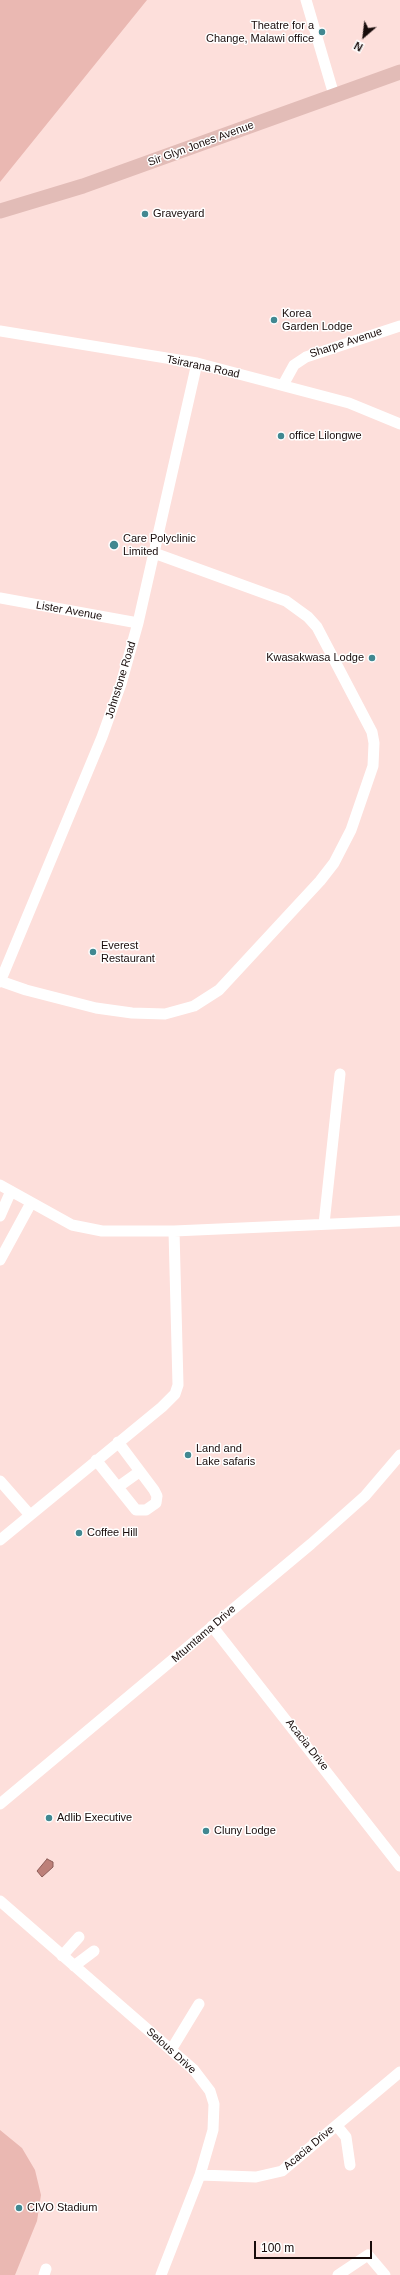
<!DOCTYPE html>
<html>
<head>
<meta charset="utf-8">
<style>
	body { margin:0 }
	#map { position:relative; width:400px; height:2275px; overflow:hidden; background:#fddfdb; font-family:Helvetica,sans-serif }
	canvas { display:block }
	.north { position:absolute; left:344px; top:16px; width:40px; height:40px; -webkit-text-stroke:3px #fff; paint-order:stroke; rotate:208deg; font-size:11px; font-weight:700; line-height:16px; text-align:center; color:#180c0b }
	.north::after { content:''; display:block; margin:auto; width:14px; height:18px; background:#180c0b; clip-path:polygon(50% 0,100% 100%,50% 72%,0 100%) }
	.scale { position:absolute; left:254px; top:2241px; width:118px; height:18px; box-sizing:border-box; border:2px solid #180c0b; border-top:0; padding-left:5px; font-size:12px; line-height:14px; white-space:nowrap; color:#180c0b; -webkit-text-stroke:3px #fff; paint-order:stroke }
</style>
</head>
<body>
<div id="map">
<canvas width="400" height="2275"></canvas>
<div class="north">N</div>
<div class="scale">100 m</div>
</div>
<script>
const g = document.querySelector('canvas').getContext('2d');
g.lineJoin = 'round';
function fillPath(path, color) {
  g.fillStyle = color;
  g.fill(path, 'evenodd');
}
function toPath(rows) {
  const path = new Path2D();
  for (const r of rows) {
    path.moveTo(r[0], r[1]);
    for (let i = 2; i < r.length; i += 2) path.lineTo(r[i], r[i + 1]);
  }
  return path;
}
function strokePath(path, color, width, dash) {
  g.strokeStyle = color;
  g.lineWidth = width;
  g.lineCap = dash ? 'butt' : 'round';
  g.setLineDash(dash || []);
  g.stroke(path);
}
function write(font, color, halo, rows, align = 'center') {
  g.font = font + ' Helvetica,sans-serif';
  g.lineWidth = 3;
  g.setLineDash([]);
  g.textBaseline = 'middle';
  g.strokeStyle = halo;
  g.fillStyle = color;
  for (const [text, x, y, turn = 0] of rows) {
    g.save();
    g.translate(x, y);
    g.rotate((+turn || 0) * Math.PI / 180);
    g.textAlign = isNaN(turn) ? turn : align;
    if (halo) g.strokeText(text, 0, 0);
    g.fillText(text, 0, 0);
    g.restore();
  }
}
const green = toPath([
	[0,0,147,0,0,182],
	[0,2130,22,2148,35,2170,41,2195,37,2221,15,2275,0,2275]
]);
const water = toPath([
	[47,1859,53,1862,53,1867,42,1877,37,1871,47,1859]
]);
const minor = toPath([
	[306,0,334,95],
	[0,331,197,363,349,403,400,424],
	[283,385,294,365,306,357,400,326],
	[0,598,138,623],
	[0,981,26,990,96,1008,132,1013,165,1014,194,1006,219,990,320,881,334,863,351,830,373,766,374,743,372,732,317,627,308,617,286,601,154,553],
	[0,982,102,737,121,684,138,623,197,363],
	[0,1185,72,1225,102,1231,174,1231,400,1221],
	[0,1216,11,1191],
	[324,1224,340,1074],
	[0,1260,31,1203],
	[96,1460,136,1510,146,1510,156,1503,157,1496,154,1490,118,1442],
	[0,1481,30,1515],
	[118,1487,139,1472],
	[0,1540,162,1407,175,1394,178,1385,174,1231],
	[212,1626,400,1866],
	[0,1804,311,1544,365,1496,400,1455],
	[0,1901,194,2070,210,2091,214,2104,213,2130,200,2175,161,2275],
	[62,1956,79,1937],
	[74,1966,94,1951],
	[171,2050,199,2004],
	[337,2126,346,2137,350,2165],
	[200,2175,256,2177,282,2171,400,2072],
	[44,2275,46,2269],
	[338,2275,368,2255,385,2275]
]);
const major = toPath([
	[0,211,83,186,400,72]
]);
const markers = [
	[322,32,4,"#418891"],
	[145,214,4,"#418891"],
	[274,320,4,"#418891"],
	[281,436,4,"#418891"],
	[114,545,5,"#418891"],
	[372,658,4,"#418891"],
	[93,952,4,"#418891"],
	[188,1455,4,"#418891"],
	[79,1533,4,"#418891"],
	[49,1818,4,"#418891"],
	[206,1831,4,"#418891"],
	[19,2208,4,"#418891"]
];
const poiNames = [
	["Theatre for a",314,26,"right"],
	["Change, Malawi office",314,39,"right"],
	["Graveyard",153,214],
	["Korea",282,314],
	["Garden Lodge",282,327],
	["office Lilongwe",289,436],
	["Care Polyclinic",123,539],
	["Limited",123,552],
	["Kwasakwasa Lodge",364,658,"right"],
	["Everest",101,946],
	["Restaurant",101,959],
	["Land and",196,1449],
	["Lake safaris",196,1462],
	["Coffee Hill",87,1533],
	["Adlib Executive",57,1818],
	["Cluny Lodge",214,1831],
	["CIVO Stadium",27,2208]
];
const streetNames = [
	["Sir Glyn Jones Avenue",201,144,-20],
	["Sharpe Avenue",346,343,-18],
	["Tsirarana Road",203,367,12],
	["Lister Avenue",69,611,10],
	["Johnstone Road",121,680,-73],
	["Mtumtama Drive",204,1634,-41],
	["Acacia Drive",307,1745,52],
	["Selous Drive",171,2051,42],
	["Acacia Drive",309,2148,-40]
];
fillPath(green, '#eab8b2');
fillPath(water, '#bd8079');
strokePath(water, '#8c5d58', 1);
strokePath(minor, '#fff', 11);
strokePath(major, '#e2bcb7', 15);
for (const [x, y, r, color] of markers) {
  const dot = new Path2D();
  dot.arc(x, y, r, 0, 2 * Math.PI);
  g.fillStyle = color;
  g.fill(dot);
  strokePath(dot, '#fff', 1.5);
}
write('11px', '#180c0b', '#fff', poiNames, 'left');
write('11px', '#180c0b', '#fff', streetNames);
</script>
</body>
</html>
